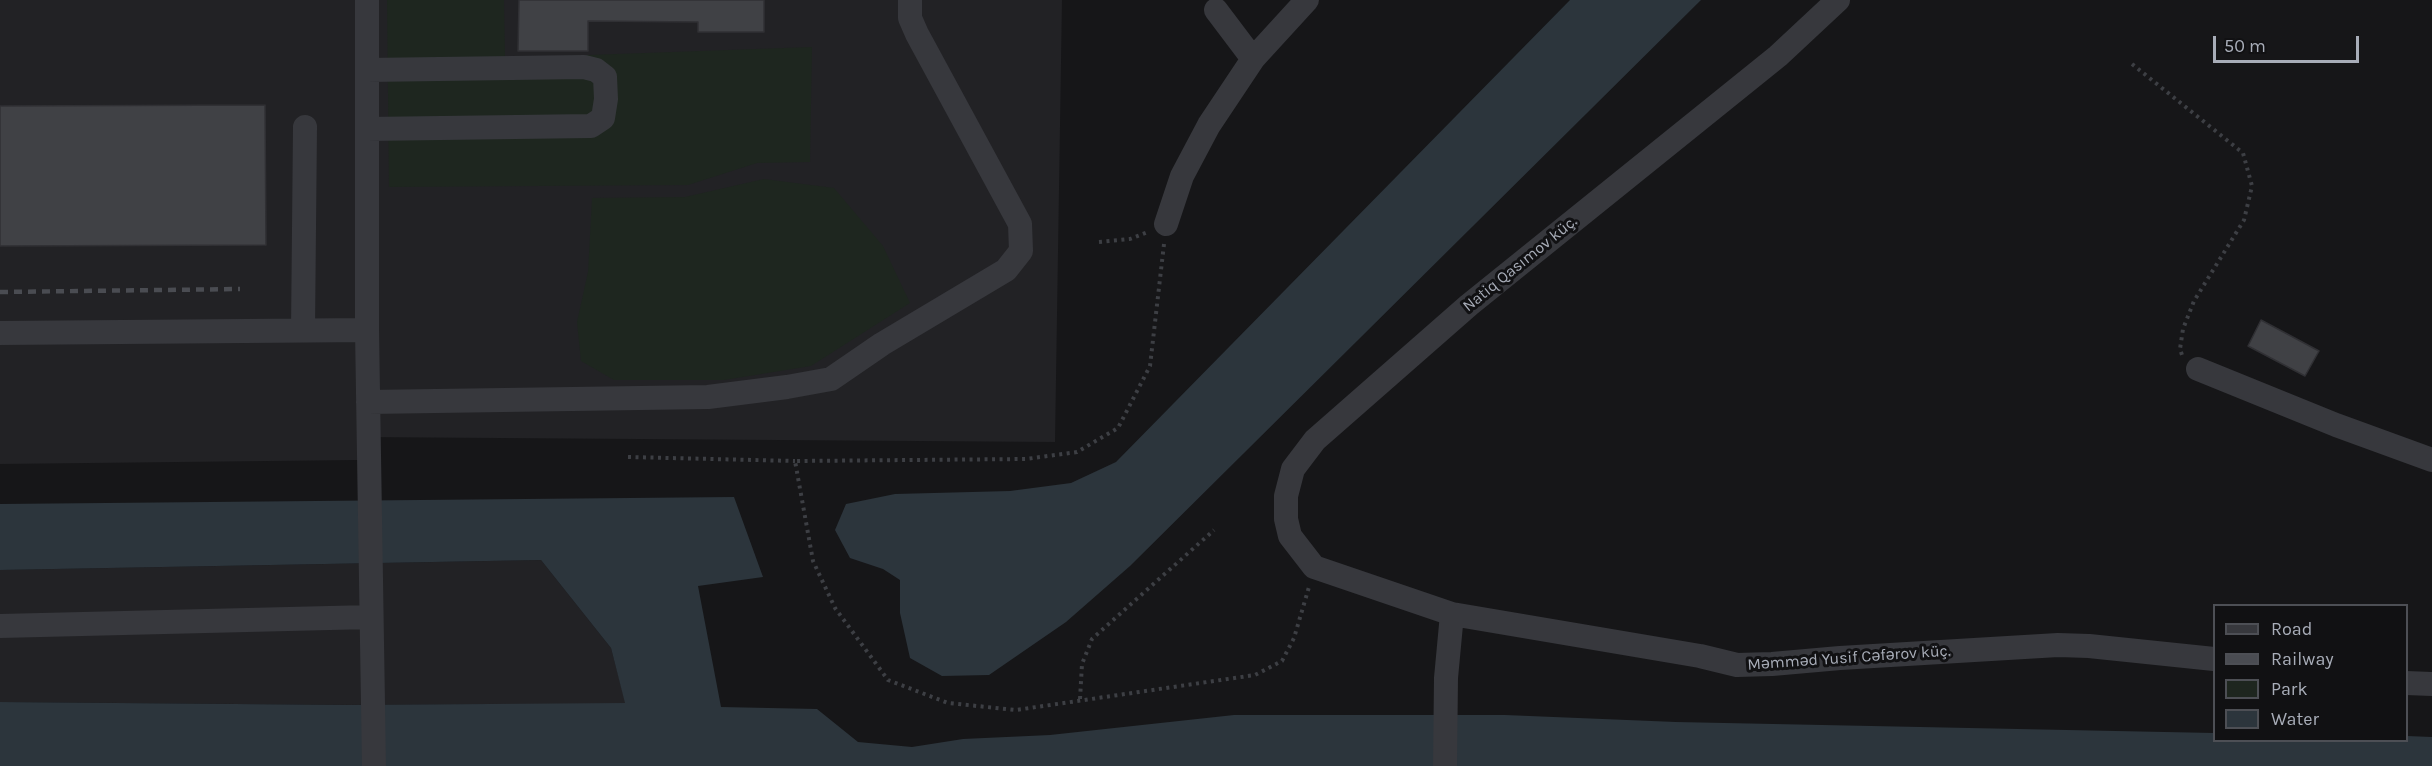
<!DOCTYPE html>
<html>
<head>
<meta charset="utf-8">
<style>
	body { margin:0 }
	#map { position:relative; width:2432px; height:766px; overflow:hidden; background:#161618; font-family:Karla,sans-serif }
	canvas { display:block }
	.legend { position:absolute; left:2213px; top:604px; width:195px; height:138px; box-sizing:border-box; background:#111113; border:2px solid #4d4f55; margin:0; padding:8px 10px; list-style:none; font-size:18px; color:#a8adb8 }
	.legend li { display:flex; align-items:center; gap:12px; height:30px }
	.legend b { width:30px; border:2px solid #4d4f55 }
	.scale { position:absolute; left:2213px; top:36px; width:146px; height:27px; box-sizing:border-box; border:3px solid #a8adb8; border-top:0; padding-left:8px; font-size:18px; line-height:21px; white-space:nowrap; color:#a8adb8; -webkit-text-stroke:4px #111113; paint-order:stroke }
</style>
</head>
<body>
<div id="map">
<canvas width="2432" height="766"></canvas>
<ul class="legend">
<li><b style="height:8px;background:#37383d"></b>Road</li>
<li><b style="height:8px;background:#4a4c52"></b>Railway</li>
<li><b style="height:16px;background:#1e261f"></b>Park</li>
<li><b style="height:16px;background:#2c353c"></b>Water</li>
</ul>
<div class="scale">50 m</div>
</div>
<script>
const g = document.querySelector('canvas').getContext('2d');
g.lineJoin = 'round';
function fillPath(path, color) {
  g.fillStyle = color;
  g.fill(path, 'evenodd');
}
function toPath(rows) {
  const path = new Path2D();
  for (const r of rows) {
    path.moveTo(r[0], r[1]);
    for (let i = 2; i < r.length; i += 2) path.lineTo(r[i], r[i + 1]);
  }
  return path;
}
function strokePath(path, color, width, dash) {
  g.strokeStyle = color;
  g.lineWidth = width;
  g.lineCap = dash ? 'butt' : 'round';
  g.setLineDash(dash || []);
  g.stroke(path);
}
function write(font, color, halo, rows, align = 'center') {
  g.font = font + ' Karla,sans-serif';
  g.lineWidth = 6;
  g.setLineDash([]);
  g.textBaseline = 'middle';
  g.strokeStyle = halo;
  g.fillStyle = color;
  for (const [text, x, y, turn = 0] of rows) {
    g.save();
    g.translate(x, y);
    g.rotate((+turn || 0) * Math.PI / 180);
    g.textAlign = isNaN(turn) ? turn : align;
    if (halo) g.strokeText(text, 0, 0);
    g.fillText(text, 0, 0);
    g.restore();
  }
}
const built = toPath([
	[0,0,1062,0,1055,442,358,437,358,460,0,464],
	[541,560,611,648,626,704,351,705,0,702,0,570]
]);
const green = toPath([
	[387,0,504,0,505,58,812,47,810,162,757,163,688,185,389,187],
	[764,179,834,188,883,246,910,303,811,366,724,380,614,380,581,361,577,322,588,272,592,198,685,197]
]);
const water = toPath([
	[1570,0,1701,0,1130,566,1066,622,989,675,942,676,910,658,900,613,900,580,883,569,850,558,835,530,846,504,895,494,1010,491,1071,483,1116,462],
	[734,497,763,577,698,586,721,707,817,709,858,742,912,747,963,739,1050,735,1234,715,1505,715,1676,722,2214,733,2214,740,2406,740,2407,736,2432,737,2432,766,0,766,0,702,351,705,625,703,611,648,541,560,0,570,0,504]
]);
const building = toPath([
	[519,0,764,0,764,32,698,32,698,22,588,21,588,51,518,51,519,0],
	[265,105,266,245,0,246,0,106,265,105],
	[2261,320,2319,351,2305,376,2248,346,2261,320]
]);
const path = toPath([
	[2132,64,2243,153,2252,186,2244,220,2194,301,2183,329,2180,349,2182,355],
	[1099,242,1130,239,1148,232],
	[1164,244,1150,366,1118,428,1077,452,1026,459,795,461,813,561,835,608,888,680,948,703,1016,710,1255,675,1282,661,1294,638,1309,587],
	[628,457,795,461],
	[1080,699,1082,664,1092,639,1214,530]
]);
const minor = toPath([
	[367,0,367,330,374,766],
	[1838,0,1778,56,1469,305,1315,440,1293,469,1286,496,1286,519,1290,536,1314,567,1452,614,1700,656,1737,665,1772,664,1840,658,2058,645,2089,646,2214,659],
	[1216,10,1253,59],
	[367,129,591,126,603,118,606,99,605,77,596,70,584,67,367,70],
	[1166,224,1182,176,1209,125,1253,59,1307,0],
	[303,330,305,127],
	[0,333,367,330],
	[2198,369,2336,425,2432,460],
	[368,402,708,397,787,387,831,379,882,344,1006,270,1021,251,1020,224,917,34,910,18,910,0],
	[0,626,371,617],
	[2406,683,2432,684],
	[1445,766,1446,678,1452,614]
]);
const rail = toPath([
	[0,292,240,289]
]);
const streetNames = [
	["Natiq Qasımov küç.",1520,264,-39],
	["Məmməd Yusif Cəfərov küç.",1849,658,-4]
];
fillPath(built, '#222225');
fillPath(green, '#1e261f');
fillPath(water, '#2c353c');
fillPath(building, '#404145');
strokePath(building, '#303034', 1.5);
strokePath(path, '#3d3f44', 4, [3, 4.5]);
strokePath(minor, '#37383d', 24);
strokePath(rail, '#4a4c52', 4.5, [8, 6]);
write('16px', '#a8adb8', '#111113', streetNames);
</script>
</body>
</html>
